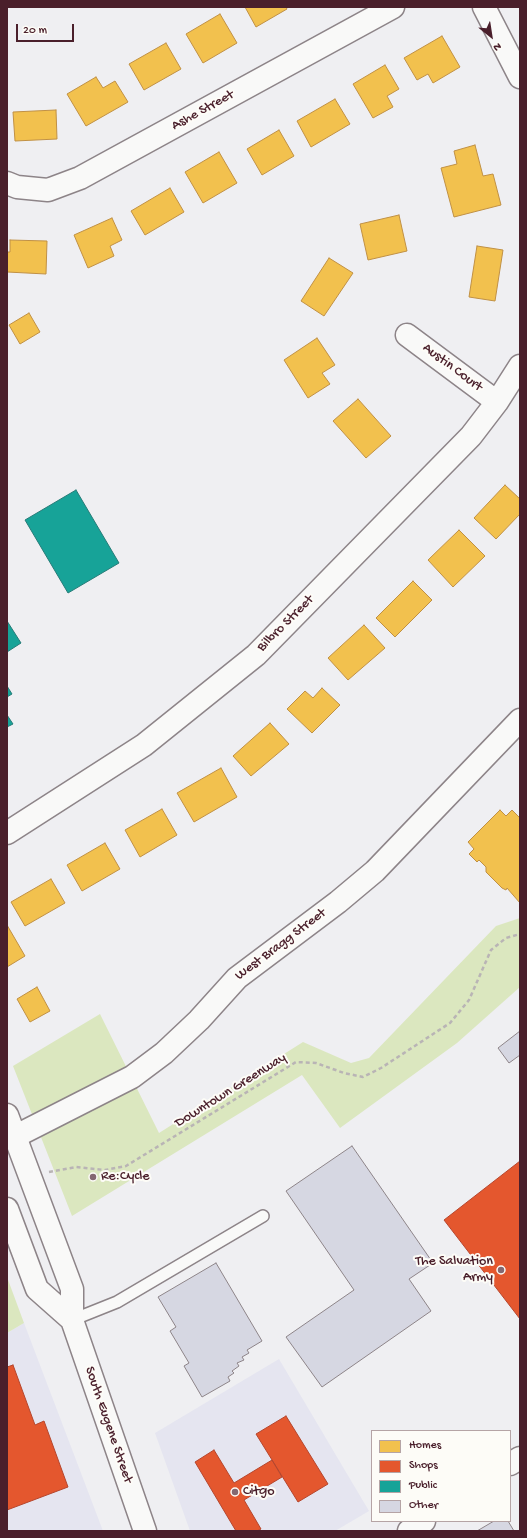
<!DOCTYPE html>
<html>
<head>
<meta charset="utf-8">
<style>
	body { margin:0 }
	#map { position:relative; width:527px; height:1538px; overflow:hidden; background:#efeff2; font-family:"Gochi Hand",sans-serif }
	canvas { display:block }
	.frame { position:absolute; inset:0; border:8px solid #4a1f2b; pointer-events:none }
	.legend { position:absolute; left:371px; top:1430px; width:140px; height:92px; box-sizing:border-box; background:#fdfcf7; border:1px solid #b5a4a5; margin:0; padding:5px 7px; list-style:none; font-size:12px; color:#4a1f2b }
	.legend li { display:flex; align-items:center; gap:8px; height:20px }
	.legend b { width:20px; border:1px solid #b5a4a5 }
	.north { position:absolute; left:471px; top:16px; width:40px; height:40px; -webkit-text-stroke:3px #fdfcf7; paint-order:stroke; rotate:150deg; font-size:11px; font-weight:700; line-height:16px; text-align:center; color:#4a1f2b }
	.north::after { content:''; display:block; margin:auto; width:14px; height:18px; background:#4a1f2b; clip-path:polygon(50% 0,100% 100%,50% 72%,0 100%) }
	.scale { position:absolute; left:16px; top:24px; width:58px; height:18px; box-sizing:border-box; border:2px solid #4a1f2b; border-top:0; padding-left:5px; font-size:12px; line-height:14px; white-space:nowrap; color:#4a1f2b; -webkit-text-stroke:3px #fdfcf7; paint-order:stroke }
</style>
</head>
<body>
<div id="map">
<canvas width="527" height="1538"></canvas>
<div class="frame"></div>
<ul class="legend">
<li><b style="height:11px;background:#f2c14e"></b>Homes</li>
<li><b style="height:11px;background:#e4572e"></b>Shops</li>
<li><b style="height:11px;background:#17a398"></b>Public</li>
<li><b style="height:11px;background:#d6d7e2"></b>Other</li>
</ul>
<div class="north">N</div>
<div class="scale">20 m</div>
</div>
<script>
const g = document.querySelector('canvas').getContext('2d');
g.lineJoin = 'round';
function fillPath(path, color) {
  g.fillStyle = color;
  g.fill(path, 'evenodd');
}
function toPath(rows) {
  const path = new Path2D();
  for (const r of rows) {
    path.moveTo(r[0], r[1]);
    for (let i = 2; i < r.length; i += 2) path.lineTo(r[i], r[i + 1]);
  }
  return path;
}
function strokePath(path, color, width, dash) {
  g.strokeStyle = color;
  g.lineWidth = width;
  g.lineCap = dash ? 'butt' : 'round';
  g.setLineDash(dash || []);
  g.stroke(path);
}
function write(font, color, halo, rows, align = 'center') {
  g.font = font + ' "Gochi Hand",sans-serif';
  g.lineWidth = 4;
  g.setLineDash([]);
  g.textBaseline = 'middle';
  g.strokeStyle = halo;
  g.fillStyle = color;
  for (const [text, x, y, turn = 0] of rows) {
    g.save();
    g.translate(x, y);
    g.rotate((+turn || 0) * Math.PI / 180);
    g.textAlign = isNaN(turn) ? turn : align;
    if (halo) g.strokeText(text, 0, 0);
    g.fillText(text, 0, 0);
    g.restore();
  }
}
const built = toPath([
	[24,1323,103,1531,7,1531,7,1333],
	[279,1359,369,1511,335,1531,190,1531,155,1433]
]);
const green = toPath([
	[520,918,520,987,457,1043,340,1128,302,1075,72,1216,13,1066,100,1014,159,1133,303,1042,351,1063,369,1058,496,926],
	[7,1277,24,1323,7,1333]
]);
const homes = toPath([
	[245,7,286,7,287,9,256,27,245,7],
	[220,14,237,43,203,63,186,34,220,14],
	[442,36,460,67,433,83,428,74,417,80,404,58,442,36],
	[166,43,181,69,144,90,129,64,166,43],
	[385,65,399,89,387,96,393,107,373,118,353,84,385,65],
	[96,77,103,88,115,81,128,102,86,126,67,94,96,77],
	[335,99,350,124,311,147,297,121,335,99],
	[56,110,57,139,15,141,13,112,56,110],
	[279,130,294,156,262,175,247,149,279,130],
	[475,145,483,176,493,174,501,205,454,217,441,168,457,164,454,151,475,145],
	[219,152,237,183,203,203,185,172,219,152],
	[170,188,184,212,145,235,131,211,170,188],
	[399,215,407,251,368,260,360,224,399,215],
	[112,218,122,240,110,246,114,256,88,268,74,235,112,218],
	[10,240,47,241,46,274,7,272,7,252,10,252,10,240],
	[477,246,503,250,495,301,469,297,477,246],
	[329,258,353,273,324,316,301,301,329,258],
	[29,313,40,332,20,344,9,325,29,313],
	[317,338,335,365,322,373,330,384,308,398,284,360,317,338],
	[358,399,391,436,366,458,333,421,358,399],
	[505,485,520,499,520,514,496,539,474,518,505,485],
	[459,530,485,556,453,587,428,560,459,530],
	[413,581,432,600,395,637,376,618,413,581],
	[364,625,385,648,348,680,328,658,364,625],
	[322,688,340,705,312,733,287,709,305,691,313,698,322,688],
	[270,723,289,744,251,776,233,756,270,723],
	[221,768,237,797,194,822,177,793,221,768],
	[162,809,177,835,140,857,125,830,162,809],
	[500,810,506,816,512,810,520,818,520,903,507,888,506,890,502,888,486,872,486,867,479,860,477,862,469,854,474,849,468,842,500,810],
	[105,843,120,869,82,891,67,865,105,843],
	[51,879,65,903,25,926,11,902,51,879],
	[7,925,25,956,7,967,7,925],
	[37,987,50,1011,30,1022,17,999,37,987]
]);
const shops = toPath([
	[520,1161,520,1319,444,1220,520,1161],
	[13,1365,35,1425,44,1421,68,1487,7,1510,7,1367,13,1365],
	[286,1416,328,1484,298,1502,256,1434,286,1416],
	[214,1450,234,1483,272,1460,282,1477,244,1500,261,1529,257,1531,236,1531,195,1462,214,1450]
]);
const public = toPath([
	[76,490,119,563,68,593,25,520,76,490],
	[7,621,21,643,7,652,7,621],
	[7,686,12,694,7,697,7,686],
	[7,715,13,724,7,727,7,715]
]);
const building = toPath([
	[520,1031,520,1055,509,1063,498,1048,520,1031],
	[352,1146,433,1263,409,1279,431,1311,322,1387,286,1337,354,1290,286,1191,352,1146],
	[216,1263,262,1341,247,1350,249,1353,242,1357,244,1360,237,1363,239,1366,232,1371,234,1373,228,1377,230,1381,202,1397,184,1366,189,1363,170,1331,176,1327,158,1297,216,1263],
	[494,1521,508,1521,514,1531,477,1531,494,1521]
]);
const path = toPath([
	[49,1172,76,1167,105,1170,126,1166,296,1062,316,1063,344,1073,363,1077,381,1068,450,1023,469,1000,491,950,506,938,520,934]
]);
const lane = toPath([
	[72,1320,117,1302,263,1216]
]);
const street = toPath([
	[484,7,520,77],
	[7,183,17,187,48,190,80,178,393,7],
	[407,335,497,402],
	[7,833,144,745,256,655,471,436,497,402,520,366],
	[16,1136,132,1077,164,1053,199,1020,237,978,338,902,375,871,520,720]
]);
const secondary = toPath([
	[7,1115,72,1289,72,1320,145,1531],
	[7,1209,37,1289,72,1320]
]);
const primary = toPath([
	[510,1464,520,1458],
	[409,1531,424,1521]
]);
const markers = [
	[93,1177,4,"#846871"],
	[501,1270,4,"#846871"],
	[235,1492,4,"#846871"]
];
const streetNames = [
	["Ashe Street",203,111,-29],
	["Austin Court",452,368,37],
	["Bilbro Street",286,624,-45],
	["West Bragg Street",281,945,-37],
	["Downtown Greenway",231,1091,-32],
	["South Eugene Street",108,1425,71]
];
const poiNames = [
	["Re:Cycle",101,1177],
	["The Salvation",493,1262,"right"],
	["Army",493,1278,"right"],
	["Citgo",243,1492]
];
fillPath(built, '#e5e5f0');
fillPath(green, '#dbe7bf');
fillPath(homes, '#f2c14e');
strokePath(homes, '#c09044', 1);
fillPath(shops, '#e4572e');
strokePath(shops, '#b6462d', 1);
fillPath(public, '#17a398');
strokePath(public, '#267b77', 1);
fillPath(building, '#d6d7e2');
strokePath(building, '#8d8488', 1);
strokePath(lane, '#8d8488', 14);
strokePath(street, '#8d8488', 25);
strokePath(secondary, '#8d8488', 25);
strokePath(primary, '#8d8488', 25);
strokePath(path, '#b9b4b5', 2.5, [4, 3]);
strokePath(lane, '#f9f9f8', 11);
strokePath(street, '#f9f9f8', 22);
strokePath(secondary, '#f9f9f8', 22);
strokePath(primary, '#f9f9f8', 22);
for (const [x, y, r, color] of markers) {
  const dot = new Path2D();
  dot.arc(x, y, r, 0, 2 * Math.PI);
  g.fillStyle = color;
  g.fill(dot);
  strokePath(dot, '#fdfcf7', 1.5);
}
write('14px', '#4a1f2b', '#fdfcf7', streetNames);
write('14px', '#4a1f2b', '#fdfcf7', poiNames, 'left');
</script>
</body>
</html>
